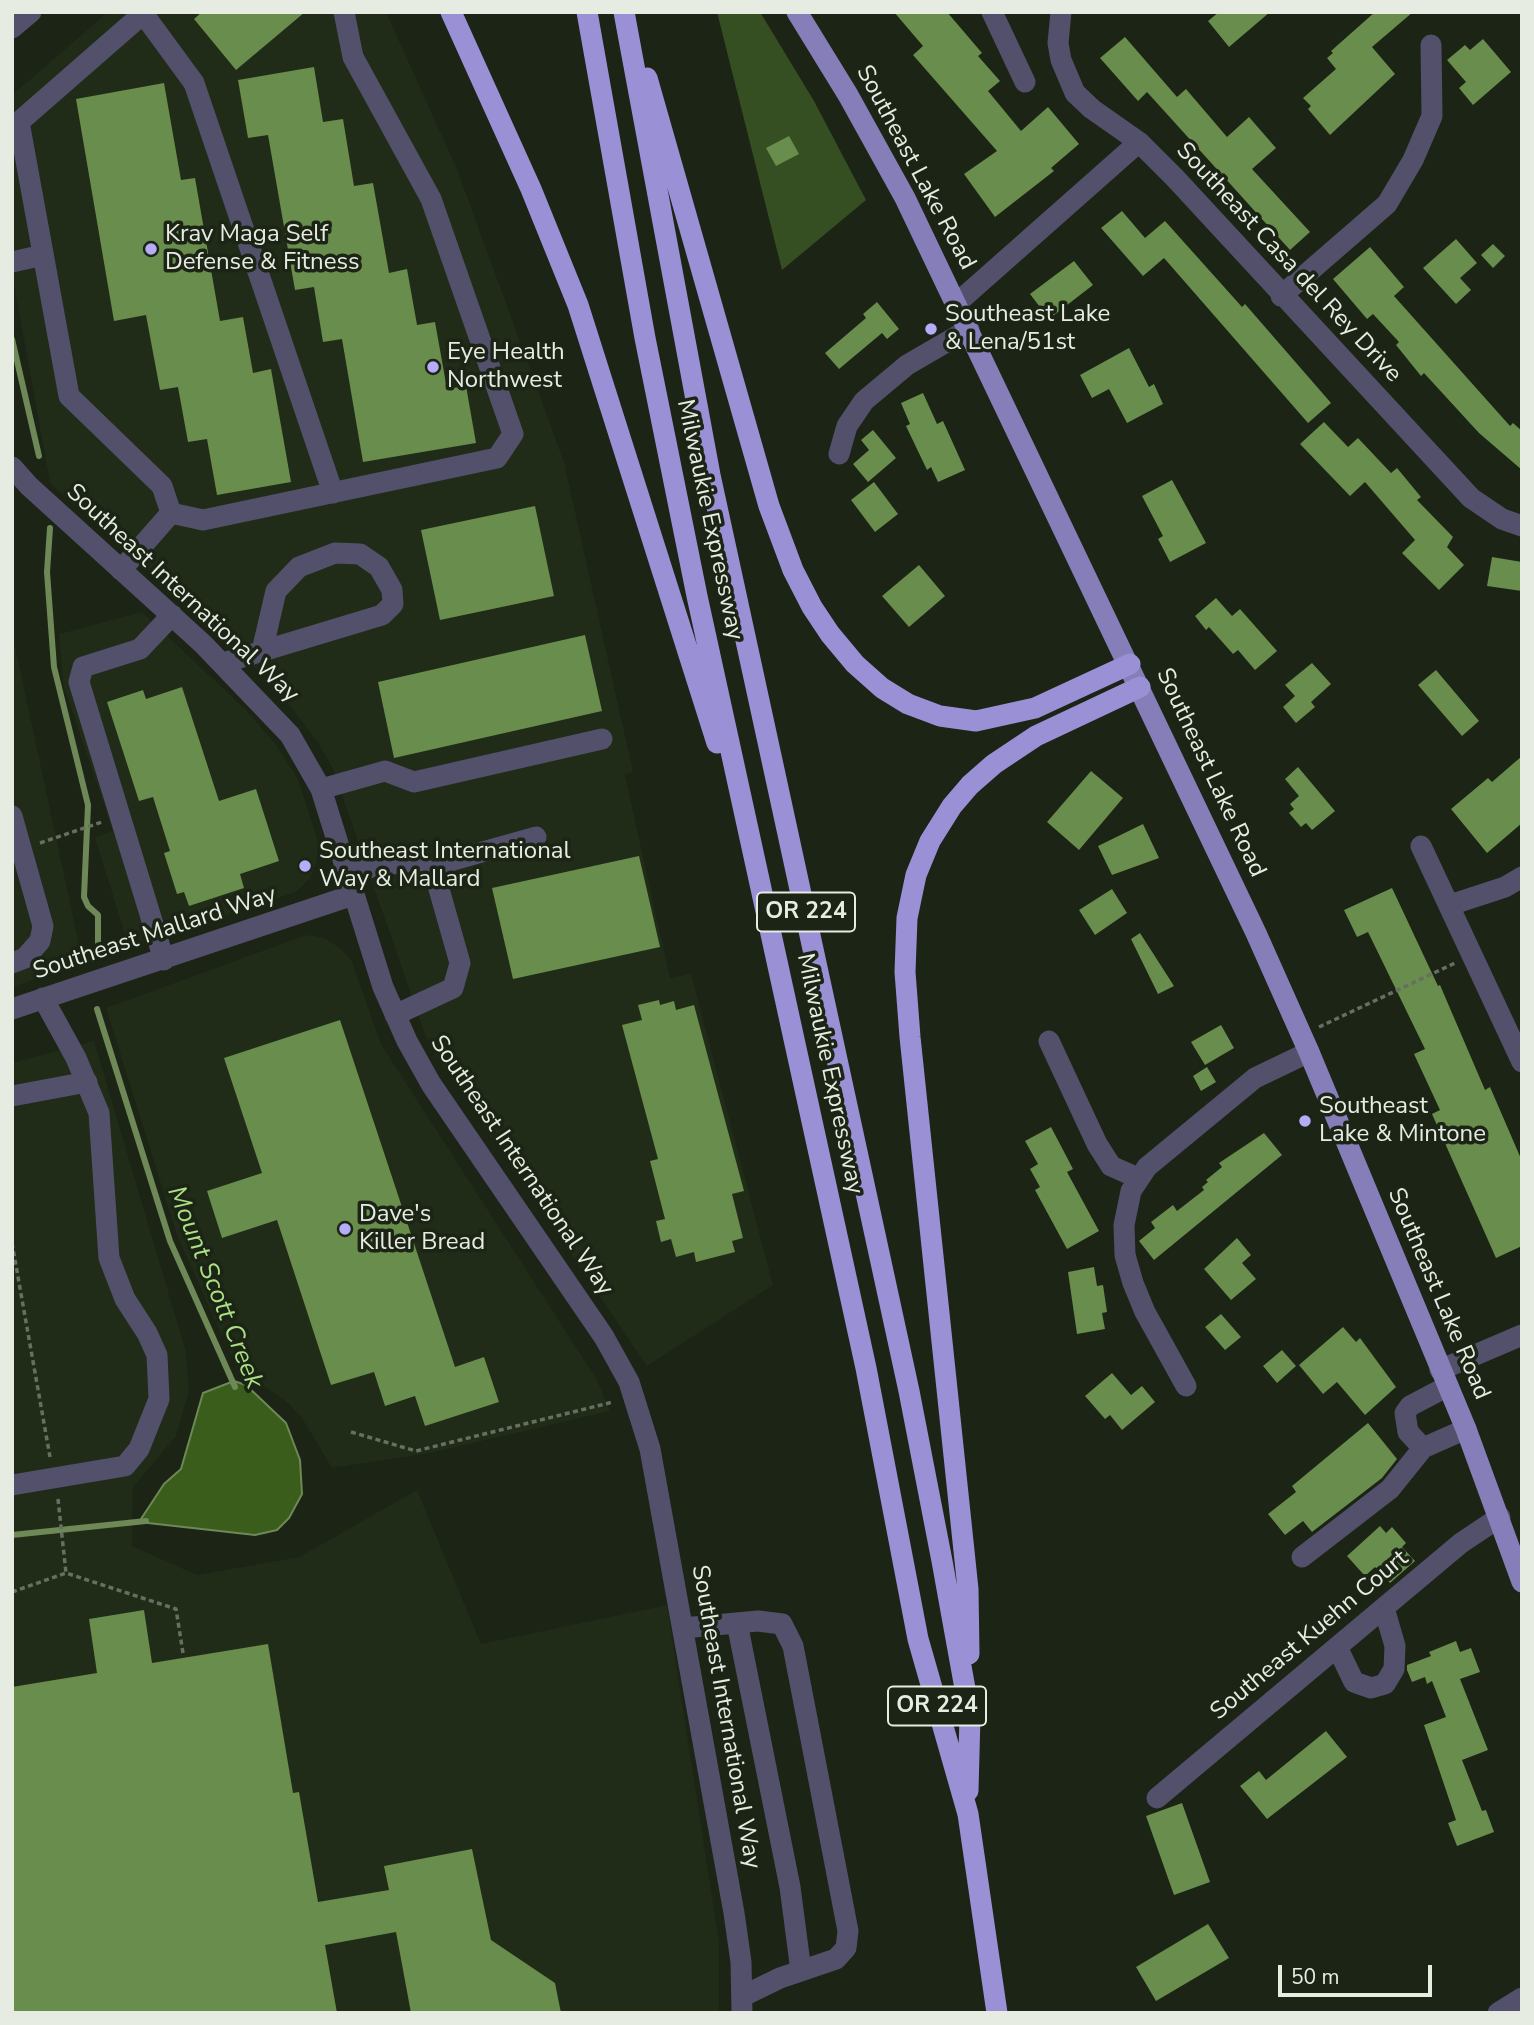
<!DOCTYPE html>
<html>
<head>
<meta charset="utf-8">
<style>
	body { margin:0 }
	#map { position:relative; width:1534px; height:2025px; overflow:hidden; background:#1b2415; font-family:"Nunito Sans",sans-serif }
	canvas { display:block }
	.frame { position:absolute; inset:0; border:14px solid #e6ece2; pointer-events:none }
	.scale { position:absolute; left:1278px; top:1965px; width:154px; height:32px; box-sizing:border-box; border:4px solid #e6ece2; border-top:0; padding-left:9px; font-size:21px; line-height:24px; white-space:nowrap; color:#e6ece2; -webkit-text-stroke:5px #1b2415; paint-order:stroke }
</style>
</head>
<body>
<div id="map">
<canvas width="1534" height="2025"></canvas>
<div class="frame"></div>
<div class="scale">50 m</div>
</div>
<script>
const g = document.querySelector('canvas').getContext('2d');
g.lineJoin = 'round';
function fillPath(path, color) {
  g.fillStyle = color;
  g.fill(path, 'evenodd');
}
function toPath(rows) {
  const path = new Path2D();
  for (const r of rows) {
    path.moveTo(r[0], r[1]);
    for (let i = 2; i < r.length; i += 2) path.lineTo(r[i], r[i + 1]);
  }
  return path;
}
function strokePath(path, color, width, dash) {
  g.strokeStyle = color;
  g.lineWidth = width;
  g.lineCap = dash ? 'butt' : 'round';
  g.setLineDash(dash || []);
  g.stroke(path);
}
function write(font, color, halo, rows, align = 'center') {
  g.font = font + ' "Nunito Sans",sans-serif';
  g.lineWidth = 7;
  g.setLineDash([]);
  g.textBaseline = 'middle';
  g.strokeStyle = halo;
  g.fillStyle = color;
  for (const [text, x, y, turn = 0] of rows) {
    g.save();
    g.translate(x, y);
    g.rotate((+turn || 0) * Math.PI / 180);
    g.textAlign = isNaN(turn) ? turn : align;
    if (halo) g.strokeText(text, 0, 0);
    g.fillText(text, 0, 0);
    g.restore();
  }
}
const built = toPath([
	[108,12,386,12,457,169,564,462,633,772,625,775,670,978,691,974,773,1285,647,1366,434,1054,424,1032,333,769,317,741,278,691,231,642,50,483,12,273,12,95],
	[142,612,247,711,277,746,298,779,318,841,317,861,310,878,296,892,129,947,95,838,113,831,63,684,59,634],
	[12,632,83,963,12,987],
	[306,935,325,938,341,949,352,962,381,1044,597,1380,610,1411,430,1453,332,1468,302,1418,285,1400,237,1369,177,1235,106,1008],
	[94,1041,186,1352,189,1391,176,1436,133,1487,132,1546,197,1575,299,1557,417,1490,481,1644,667,1605,719,1942,719,2013,12,2013,12,1063]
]);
const green = toPath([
	[717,12,760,12,814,101,866,200,782,270]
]);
const water = toPath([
	[234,1381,246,1385,286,1423,300,1460,302,1494,289,1518,277,1530,255,1535,139,1522,164,1484,181,1469,203,1393,234,1381]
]);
const stream = toPath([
	[12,339,39,456],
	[50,528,47,572,54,667,88,805,84,897,88,906,98,915,98,943],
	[97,1009,170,1241,235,1387],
	[12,1535,146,1521]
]);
const building = toPath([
	[202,12,305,12,236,70,194,19],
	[894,12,947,12,982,53,978,56,1000,81,988,91,1021,131,1048,107,1079,144,1051,168,1054,171,995,217,964,174,997,151,913,55,923,46],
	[1219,12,1270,12,1229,47,1208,21],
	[1375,12,1413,12,1372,47,1395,74,1330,135,1308,109,1311,106,1303,98,1336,69,1327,58,1333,53,1331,51],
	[1125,37,1177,97,1186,89,1227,137,1249,117,1276,148,1252,169,1310,232,1290,250,1147,92,1138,101,1100,58],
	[1483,39,1511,72,1473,105,1459,88,1466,82,1447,60,1465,45,1470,50],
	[314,67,323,122,343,119,354,186,373,183,389,273,407,269,417,325,435,322,447,389,466,386,476,443,363,462,342,339,323,342,314,287,295,290,268,135,248,138,238,80],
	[164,83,181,180,195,178,220,321,243,317,253,373,271,369,291,482,217,495,207,439,188,442,178,387,160,390,146,315,114,321,76,99],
	[789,136,799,154,776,166,766,148],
	[1122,211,1145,238,1165,221,1242,307,1245,304,1331,403,1308,423,1164,258,1143,276,1101,228],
	[1456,239,1477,263,1460,278,1471,290,1456,304,1423,268],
	[1493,244,1505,256,1493,268,1481,255],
	[1370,247,1404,287,1394,296,1510,426,1513,423,1522,431,1522,470,1479,433,1424,373,1421,376,1396,345,1399,342,1373,314,1367,319,1333,279],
	[1074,261,1093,285,1049,319,1030,294],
	[877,302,899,329,887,339,882,333,839,369,825,353,866,318,863,314],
	[1129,348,1149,387,1154,384,1163,404,1127,423,1109,389,1092,398,1080,375],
	[923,393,937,424,943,421,965,470,938,482,931,467,927,470,906,426,910,424,901,403],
	[1324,422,1348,447,1358,438,1391,473,1397,468,1421,497,1417,500,1453,537,1447,547,1464,565,1439,590,1402,553,1415,540,1365,482,1350,496,1300,444],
	[873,430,896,458,868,482,853,464,869,450,861,440],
	[1172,480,1206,543,1170,562,1158,539,1163,536,1142,496],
	[874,482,898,514,875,532,851,500],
	[535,506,554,596,440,620,421,530],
	[1492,557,1522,562,1522,591,1487,586],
	[919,565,945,596,909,627,882,596],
	[1216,598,1232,616,1240,609,1277,651,1255,670,1238,650,1233,654,1209,627,1206,630,1195,616],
	[585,635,602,711,394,758,378,682],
	[1312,663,1331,684,1311,702,1315,707,1296,723,1283,707,1295,696,1285,685],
	[1436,670,1479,721,1462,736,1418,685],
	[182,687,219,801,256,789,279,861,240,874,244,888,189,906,184,892,177,894,164,853,170,851,153,797,139,801,107,702,143,690,146,699],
	[1522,756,1522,823,1487,853,1451,809,1488,778,1492,782],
	[1298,767,1335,811,1312,830,1306,823,1301,827,1289,813,1294,809,1290,804,1299,796,1285,779],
	[1091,771,1123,798,1079,850,1047,822],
	[1143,824,1159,858,1112,875,1098,846],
	[639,856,660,947,513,979,492,888],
	[1392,888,1438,986,1440,985,1485,1090,1490,1087,1522,1161,1522,1246,1496,1258,1432,1114,1440,1110,1414,1054,1425,1049,1368,932,1357,937,1344,910],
	[1112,889,1127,913,1095,935,1079,910],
	[1140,933,1174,986,1158,994,1131,939],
	[659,1000,660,1005,674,1001,676,1010,694,1005,744,1191,732,1194,743,1238,732,1241,735,1252,696,1262,694,1252,676,1257,671,1239,661,1242,656,1221,665,1219,650,1161,658,1159,622,1025,642,1020,638,1005],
	[340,1020,455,1367,484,1357,499,1402,425,1426,415,1396,385,1406,374,1372,331,1385,277,1220,222,1238,207,1191,262,1173,224,1058],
	[1221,1025,1234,1048,1205,1065,1191,1042],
	[1207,1067,1216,1082,1201,1091,1193,1076],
	[1051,1127,1073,1169,1067,1172,1099,1231,1067,1249,1035,1190,1040,1187,1030,1169,1038,1164,1025,1141],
	[1264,1133,1282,1155,1154,1260,1139,1241,1155,1228,1151,1222,1173,1205,1177,1211,1204,1190,1202,1187,1208,1182,1206,1180,1222,1167,1219,1163],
	[1237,1238,1251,1255,1242,1263,1256,1279,1231,1300,1204,1269],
	[1094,1267,1097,1286,1103,1285,1107,1312,1102,1313,1105,1329,1077,1334,1068,1272],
	[1221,1314,1241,1337,1225,1350,1205,1327],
	[1343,1327,1356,1342,1360,1338,1396,1387,1365,1415,1337,1382,1323,1394,1299,1365],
	[1282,1350,1296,1366,1277,1383,1263,1366],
	[1112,1373,1131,1395,1142,1386,1155,1402,1122,1430,1110,1415,1105,1419,1085,1396],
	[1368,1423,1397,1459,1382,1478,1312,1532,1303,1521,1285,1535,1268,1514,1296,1492,1292,1486],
	[1380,1526,1386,1533,1392,1527,1406,1543,1402,1547,1415,1561,1390,1583,1375,1567,1365,1576,1347,1556],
	[144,1610,152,1663,268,1644,293,1793,299,1792,318,1902,389,1890,384,1866,472,1849,491,1940,555,1983,561,2013,411,2013,396,1932,325,1945,337,2013,12,2013,12,1687,97,1673,89,1619],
	[1456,1641,1460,1652,1471,1648,1480,1672,1460,1679,1488,1750,1462,1760,1482,1811,1486,1810,1494,1832,1457,1846,1448,1823,1456,1820,1424,1725,1446,1717,1432,1681,1427,1684,1425,1677,1412,1682,1407,1670,1407,1665,1431,1656,1429,1652],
	[1326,1731,1347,1757,1267,1819,1240,1786,1259,1771,1266,1780],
	[1182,1803,1210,1882,1174,1895,1146,1816],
	[1208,1924,1229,1958,1156,2001,1136,1967]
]);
const path = toPath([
	[40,843,102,822],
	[1319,1027,1455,963],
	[12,1243,50,1457],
	[351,1432,416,1451,613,1402],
	[58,1499,66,1573],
	[12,1592,66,1573,176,1609,183,1653]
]);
const minor = toPath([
	[142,12,194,83,333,493],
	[145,12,19,122,69,396,162,486,171,513],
	[992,12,1025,82],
	[1061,12,1058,43,1061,60,1075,93,1092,109,1139,142,1175,178,1471,498,1502,519,1522,526],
	[12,28,31,12],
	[12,262,43,255],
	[1281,296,1387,204,1413,160,1432,116,1431,45],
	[957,303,1139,142],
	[839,454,847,426,864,401,907,365,969,329],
	[12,467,29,486,203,644,290,735,321,789,383,987,407,1041,431,1084,604,1337,629,1382,650,1449,734,1913,741,1962,742,2013],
	[171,513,203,520,497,458,513,434,431,199,353,57,344,12],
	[121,570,171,513],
	[223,663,382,615,393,604,392,590,379,567,360,554,335,553,299,567,276,591,262,651],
	[321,789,385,771,414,782,602,739],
	[12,816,43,926,40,941,25,958,12,963],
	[1421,846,1522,1062],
	[346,871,411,861,435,875,460,963,453,988,395,1015],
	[435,875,450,861,536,837],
	[1450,905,1505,887,1522,877],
	[164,960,79,682,83,667,140,649,172,615],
	[12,1009,353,895],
	[1049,1041,1097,1144,1111,1166,1138,1178],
	[12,1096,87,1082],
	[1440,1370,1522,1335],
	[1186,1386,1145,1312,1133,1283,1125,1255,1124,1225,1131,1191,1147,1167,1255,1078,1309,1052],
	[1423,1448,1408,1432,1405,1413,1410,1406,1448,1386],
	[12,1485,125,1466,139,1449,159,1399,157,1355,147,1333,125,1299,109,1258,99,1113,76,1058,43,998],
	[1302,1557,1390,1489,1423,1448,1466,1429],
	[737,1623,790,1887,801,1971],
	[683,1628,758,1621,782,1624,793,1646,848,1931,846,1948,836,1959,780,1978,743,1996],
	[1337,1647,1354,1682,1371,1688,1385,1684,1394,1669,1395,1646,1384,1608],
	[1157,1798,1461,1543,1500,1517],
	[1498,2013,1522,1998]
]);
const major = toPath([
	[797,12,848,95,905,198,1256,933,1309,1052,1466,1429,1522,1582]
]);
const highway = toPath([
	[451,12,531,189,578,305,717,743],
	[587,12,645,338,697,596,866,1368,918,1639,968,1814,997,2013],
	[624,12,710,475,909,1391,942,1561,970,1716,968,1791],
	[647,78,769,506,793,570,812,607,830,634,855,664,882,688,908,704,940,716,976,721,1035,708,1130,664],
	[969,1654,968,1589,910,1037,905,972,907,918,916,875,930,841,952,806,970,785,994,764,1036,736,1140,687]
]);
const markers = [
	[151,249,7,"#b6acf8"],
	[931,329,7,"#b6acf8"],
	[433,367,7,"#b6acf8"],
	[305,866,7,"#b6acf8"],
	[1305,1121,7,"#b6acf8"],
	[345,1229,7,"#b6acf8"]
];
const shields = [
	[806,912,98],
	[937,1706,98]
];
const shieldNames = [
	["OR 224",806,912],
	["OR 224",937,1706]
];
const streetNames = [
	["Southeast Lake Road",915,168,62],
	["Southeast Casa del Rey Drive",1288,263,47],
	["Milwaukie Expressway",709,520,78],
	["Southeast International Way",182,594,43],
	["Southeast Lake Road",1210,773,65],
	["Southeast Mallard Way",155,934,-18],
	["Milwaukie Expressway",829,1074,78],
	["Southeast International Way",521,1166,56],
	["Southeast Lake Road",1438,1294,67],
	["Southeast Kuehn Court",1310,1636,-40],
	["Southeast International Way",725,1717,80]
];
const poiNames = [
	["Krav Maga Self",165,235],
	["Defense & Fitness",165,263],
	["Southeast Lake",945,315],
	["& Lena/51st",945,343],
	["Eye Health",447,353],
	["Northwest",447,381],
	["Southeast International",319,852],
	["Way & Mallard",319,880],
	["Southeast",1319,1107],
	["Lake & Mintone",1319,1135],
	["Dave's",359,1215],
	["Killer Bread",359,1243]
];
const waterNames = [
	["Mount Scott Creek",214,1288,68]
];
fillPath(built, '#202c17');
fillPath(green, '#364f22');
fillPath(water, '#3a5d1b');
strokePath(water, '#6e8857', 2);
strokePath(stream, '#6e8857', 6);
fillPath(building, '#688d4c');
strokePath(path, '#676f62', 3.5, [5, 3.5]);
strokePath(minor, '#53506c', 21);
strokePath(major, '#867eb8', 21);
strokePath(highway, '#9a90d6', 21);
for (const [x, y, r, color] of markers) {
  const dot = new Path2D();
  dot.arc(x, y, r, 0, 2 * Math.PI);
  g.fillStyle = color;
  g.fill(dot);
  strokePath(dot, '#1b2415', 2.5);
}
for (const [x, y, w] of shields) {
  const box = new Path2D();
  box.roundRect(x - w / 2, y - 19.5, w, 39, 5);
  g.fillStyle = '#1b2415';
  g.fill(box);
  strokePath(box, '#e6ece2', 2);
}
write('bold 23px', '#e6ece2', null, shieldNames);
write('24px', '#e6ece2', '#1b2415', streetNames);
write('24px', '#e6ece2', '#1b2415', poiNames, 'left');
write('italic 26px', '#aadf83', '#1b2415', waterNames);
</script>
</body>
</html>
